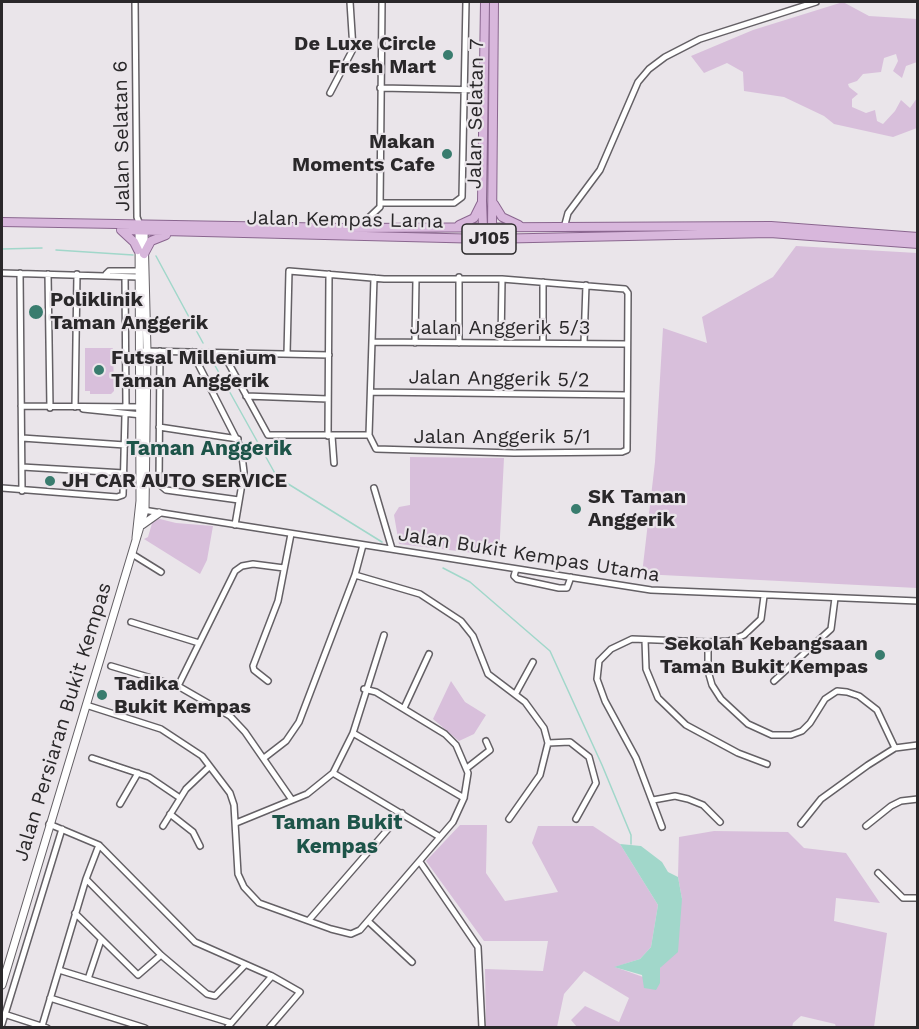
<!DOCTYPE html>
<html>
<head>
<meta charset="utf-8">
<style>
	body { margin:0 }
	#map { position:relative; width:919px; height:1029px; overflow:hidden; background:#eae5ea; font-family:"Work Sans",sans-serif }
	canvas { display:block }
	.frame { position:absolute; inset:0; border:3px solid #2a282a; pointer-events:none }
</style>
</head>
<body>
<div id="map">
<canvas width="919" height="1029"></canvas>
<div class="frame"></div>
</div>
<script>
const g = document.querySelector('canvas').getContext('2d');
g.lineJoin = 'round';
function fillPath(path, color) {
  g.fillStyle = color;
  g.fill(path, 'evenodd');
}
function toPath(rows) {
  const path = new Path2D();
  for (const r of rows) {
    path.moveTo(r[0], r[1]);
    for (let i = 2; i < r.length; i += 2) path.lineTo(r[i], r[i + 1]);
  }
  return path;
}
function strokePath(path, color, width, dash) {
  g.strokeStyle = color;
  g.lineWidth = width;
  g.lineCap = dash ? 'butt' : 'round';
  g.setLineDash(dash || []);
  g.stroke(path);
}
function write(font, color, halo, rows, align = 'center') {
  g.font = font + ' "Work Sans",sans-serif';
  g.lineWidth = 4.5;
  g.setLineDash([]);
  g.textBaseline = 'middle';
  g.strokeStyle = halo;
  g.fillStyle = color;
  for (const [text, x, y, turn = 0] of rows) {
    g.save();
    g.translate(x, y);
    g.rotate((+turn || 0) * Math.PI / 180);
    g.textAlign = isNaN(turn) ? turn : align;
    if (halo) g.strokeText(text, 0, 0);
    g.fillText(text, 0, 0);
    g.restore();
  }
}
const green = toPath([
	[843,2,869,16,917,19,917,62,906,66,902,78,893,71,898,61,896,54,884,58,881,72,863,74,857,81,848,84,849,87,858,94,852,99,852,107,866,113,875,110,877,121,883,124,895,111,901,100,910,108,917,98,917,128,893,137,834,124,824,116,784,97,744,91,743,72,727,63,704,73,691,56,753,30],
	[796,246,917,253,917,588,642,574,655,462,663,328,707,343,702,317,773,277],
	[85,348,113,348,114,391,111,394,90,394,90,391,85,391],
	[410,457,504,458,499,556,399,544,394,515,399,507,410,505],
	[160,519,176,523,213,526,207,560,200,574,144,539,148,537,153,520],
	[451,681,465,702,486,715,474,734,459,741,433,719],
	[460,825,487,825,486,873,505,901,558,892,532,843,538,826,593,826,620,844,658,905,651,947,640,959,615,967,660,983,660,968,682,899,678,877,679,837,714,831,788,832,804,848,846,853,880,903,836,898,834,921,887,933,874,1027,836,1027,835,1024,801,1016,793,1023,792,1028,577,1027,571,1020,585,1006,619,1022,629,998,584,971,564,994,557,1027,486,1027,485,969,543,971,548,941,484,941,426,861]
]);
const water = toPath([
	[620,844,641,846,662,862,668,872,678,877,682,899,678,952,660,968,660,983,656,990,644,988,642,975,614,967,640,959,651,947,658,905]
]);
const stream = toPath([
	[2,249,42,248],
	[56,250,133,255],
	[156,256,203,343],
	[213,362,277,477,382,542],
	[443,568,470,582,550,651,602,765,631,835,631,844]
]);
const street = toPath([
	[135,2,137,217,140,225],
	[380,88,482,90],
	[330,93,353,49,350,2],
	[380,203,454,203,462,197,466,2],
	[360,226,380,207,382,2],
	[564,228,568,213,600,170,638,82,649,69,665,57,700,39,816,2],
	[2,273,139,277],
	[20,273,22,491],
	[48,274,50,408],
	[106,274,109,271,139,271],
	[125,277,126,407],
	[543,282,543,343],
	[372,342,627,344],
	[415,343,416,279],
	[459,343,459,277],
	[501,343,502,279],
	[584,343,586,285],
	[144,351,329,355],
	[160,351,159,484,166,490,239,500],
	[192,352,241,448,244,472,235,525],
	[223,353,268,435,369,435],
	[287,354,289,271,384,279,502,279,625,289,628,293,627,450,622,452,514,453,376,449,369,435,374,278],
	[371,392,627,395],
	[246,396,328,399],
	[21,406,142,407],
	[75,407,77,274],
	[83,409,142,415],
	[159,427,238,439],
	[328,436,329,274],
	[332,436,334,463],
	[22,438,125,445],
	[22,467,124,473],
	[2,488,117,497,123,495,125,415],
	[374,488,392,549],
	[143,510,651,590,918,601],
	[132,554,161,572],
	[516,569,514,576,517,579,559,588,567,588,571,577],
	[355,575,420,594,461,621,473,636,488,674,525,702,544,728,548,743,540,775,509,819],
	[131,622,199,643],
	[645,640,646,669,658,698,686,725,738,753,767,764],
	[708,642,708,671,712,685,721,699,748,724,772,735,791,735,802,731,810,723,825,699,837,691,847,692,859,696,877,710,895,748],
	[111,666,178,686,230,716,245,732,292,800],
	[268,681,254,670,253,666,278,601,291,534],
	[774,681,831,629,835,598],
	[178,686,235,571,242,566,253,564,284,568],
	[516,693,533,662],
	[86,705,161,729,202,756,230,793,234,805,238,874,244,887,259,903,331,929,351,934,360,930,453,822,464,798,468,773,456,745,445,734,376,692,364,689],
	[404,708,429,654],
	[353,733,464,798],
	[548,743,570,742,589,757,596,783,576,819],
	[92,758,149,777,180,798],
	[264,758,286,741,299,722,355,575,363,545],
	[467,768,490,750,486,741],
	[333,773,440,837],
	[653,800,675,796,688,799,703,805,720,822],
	[120,804,138,773],
	[170,814,193,832,200,846],
	[236,823,307,794,333,773,353,733,384,635],
	[49,824,99,845,195,942,272,976,300,992,269,1028],
	[801,824,821,799,868,765,895,748,918,745],
	[163,826,186,789,209,767],
	[866,826,891,806,901,801,918,799],
	[662,827,636,758,605,701,597,679,599,661,611,649,632,639,708,642,729,641,744,635,761,619,764,596],
	[420,862,478,947,482,1028],
	[878,873,903,898,918,898],
	[86,879,161,955,207,994,215,996,245,965],
	[75,913,138,975,161,955],
	[309,920,402,813],
	[368,921,412,962],
	[59,970,231,1023],
	[88,979,101,940],
	[50,998,145,1028],
	[4,1014,47,1028],
	[2,1024,62,829],
	[42,1026,86,879,99,845],
	[227,1028,272,976]
]);
const secondary = toPath([
	[142,525,159,513],
	[136,538,140,501,139,226],
	[2,985,145,510,147,351,144,231,141,228]
]);
const primary = toPath([
	[485,2,482,201,483,228,485,230],
	[494,204,502,217,519,225],
	[2,222,347,228,771,226,918,237],
	[459,225,474,218,481,204],
	[121,230,134,242,138,250],
	[123,230,486,239,770,233,918,244],
	[488,231,492,228,494,2],
	[144,254,151,241,166,235]
]);
const markers = [
	[448,55,6,"#397c6e"],
	[447,154,6,"#397c6e"],
	[36,312,8,"#397c6e"],
	[99,370,6,"#397c6e"],
	[50,481,6,"#397c6e"],
	[576,509,6,"#397c6e"],
	[880,655,6,"#397c6e"],
	[102,695,6,"#397c6e"]
];
const shields = [
	[489,239,54]
];
const shieldNames = [
	["J105",489,239]
];
const poiNames = [
	["De Luxe Circle",436,44,"right"],
	["Fresh Mart",436,67,"right"],
	["Makan",435,142,"right"],
	["Moments Cafe",435,165,"right"],
	["Poliklinik",50,300],
	["Taman Anggerik",50,323],
	["Futsal Millenium",111,358],
	["Taman Anggerik",111,381],
	["JH CAR AUTO SERVICE",62,481],
	["SK Taman",588,497],
	["Anggerik",588,520],
	["Sekolah Kebangsaan",868,644,"right"],
	["Taman Bukit Kempas",868,667,"right"],
	["Tadika",114,684],
	["Bukit Kempas",114,707]
];
const streetNames = [
	["Jalan Selatan 7",476,114,-89],
	["Jalan Selatan 6",122,136,-91],
	["Jalan Kempas Lama",345,220,1],
	["Jalan Anggerik 5/3",500,328],
	["Jalan Anggerik 5/2",499,379,1],
	["Jalan Anggerik 5/1",502,437],
	["Jalan Bukit Kempas Utama",529,555,9],
	["Jalan Persiaran Bukit Kempas",63,722,-73]
];
const neighbourhoodNames = [
	["Taman Anggerik",209,449],
	["Taman Bukit",337,823],
	["Kempas",337,847]
];
fillPath(green, '#d8bfdb');
fillPath(water, '#a1d7ca');
strokePath(stream, '#a1d7ca', 1.5);
strokePath(street, '#646065', 8);
strokePath(secondary, '#646065', 9);
strokePath(primary, '#8a668f', 10);
strokePath(street, '#fff', 5);
strokePath(secondary, '#fff', 7);
strokePath(primary, '#d8b7dc', 8);
for (const [x, y, r, color] of markers) {
  const dot = new Path2D();
  dot.arc(x, y, r, 0, 2 * Math.PI);
  g.fillStyle = color;
  g.fill(dot);
  strokePath(dot, '#eae5ea', 2);
}
for (const [x, y, w] of shields) {
  const box = new Path2D();
  box.roundRect(x - w / 2, y - 15, w, 30, 4.5);
  g.fillStyle = '#eae5ea';
  g.fill(box);
  strokePath(box, '#2a282a', 1.5);
}
write('bold 18px', '#2a282a', null, shieldNames);
write('bold 20px', '#2a282a', '#eae5ea', poiNames, 'left');
write('20px', '#2a282a', '#eae5ea', streetNames);
write('bold 21px', '#1d5449', '#eae5ea', neighbourhoodNames);
</script>
</body>
</html>
